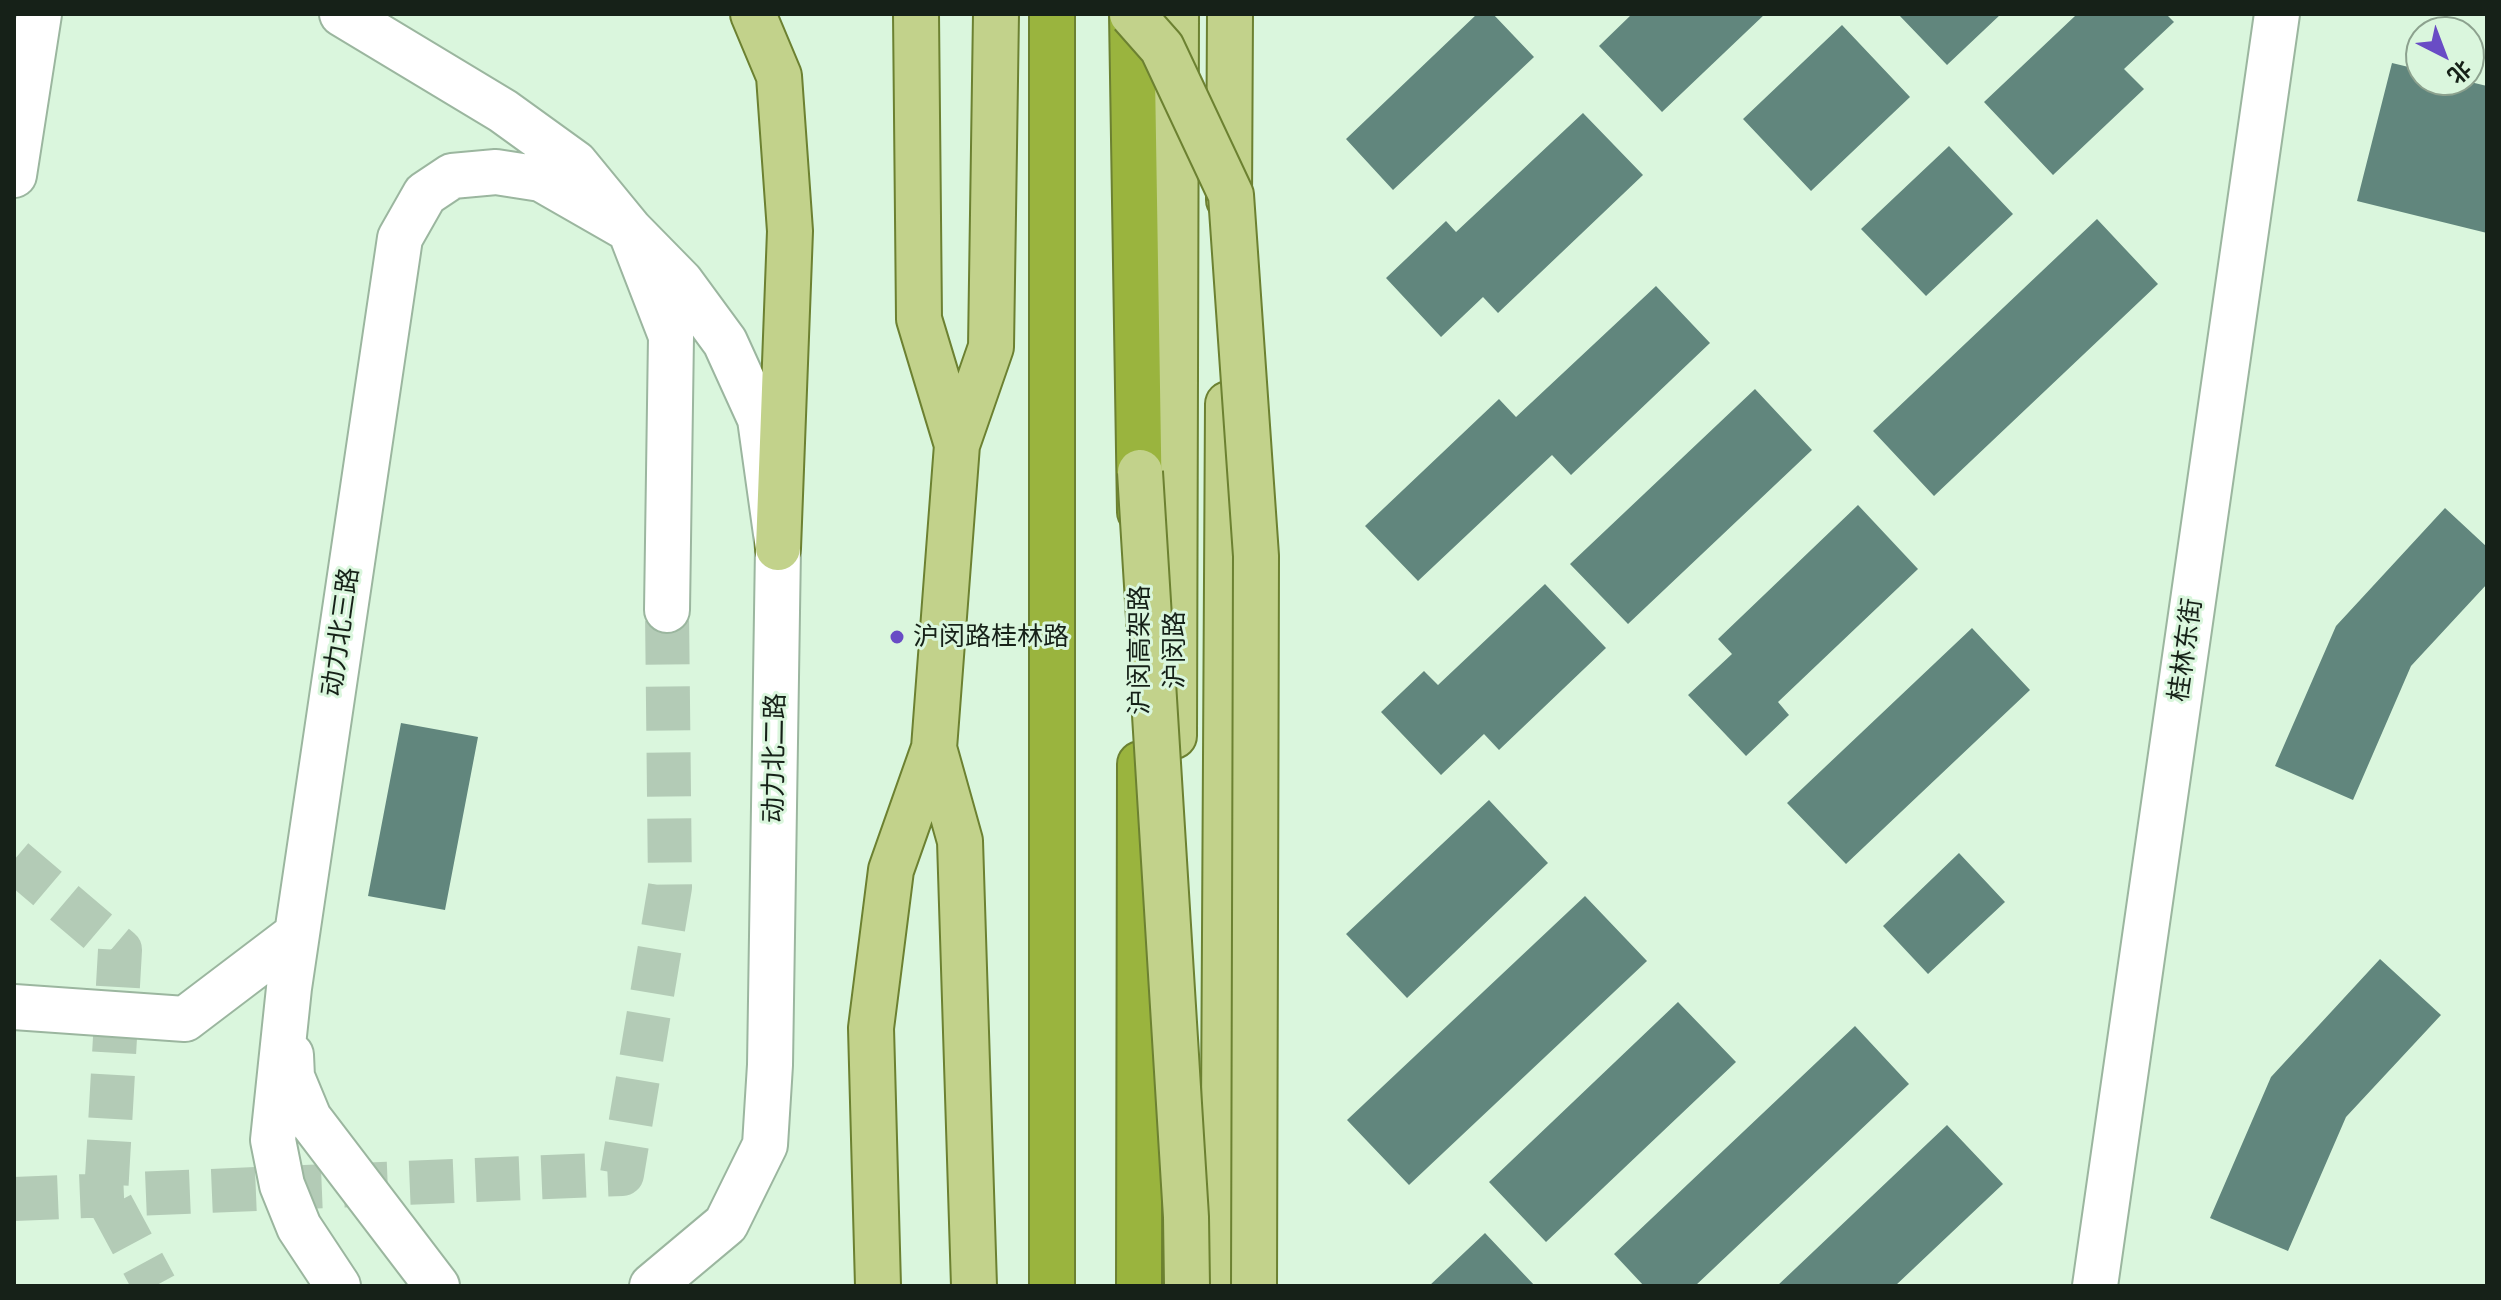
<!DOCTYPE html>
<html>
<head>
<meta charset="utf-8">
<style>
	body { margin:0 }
	#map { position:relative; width:2501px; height:1300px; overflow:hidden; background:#daf6dd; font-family:Quicksand,"Noto Sans SC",sans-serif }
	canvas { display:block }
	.frame { position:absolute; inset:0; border:16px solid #162118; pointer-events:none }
	.north { position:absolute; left:2405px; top:16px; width:80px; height:80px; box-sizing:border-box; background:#daf6dd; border:2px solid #8ca18e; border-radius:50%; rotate:138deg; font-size:22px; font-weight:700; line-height:32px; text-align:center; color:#162118 }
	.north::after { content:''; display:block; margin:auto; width:28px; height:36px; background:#694cc5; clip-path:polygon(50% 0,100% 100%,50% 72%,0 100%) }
</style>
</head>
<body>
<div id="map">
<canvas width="2501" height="1300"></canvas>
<div class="frame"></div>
<div class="north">北</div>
</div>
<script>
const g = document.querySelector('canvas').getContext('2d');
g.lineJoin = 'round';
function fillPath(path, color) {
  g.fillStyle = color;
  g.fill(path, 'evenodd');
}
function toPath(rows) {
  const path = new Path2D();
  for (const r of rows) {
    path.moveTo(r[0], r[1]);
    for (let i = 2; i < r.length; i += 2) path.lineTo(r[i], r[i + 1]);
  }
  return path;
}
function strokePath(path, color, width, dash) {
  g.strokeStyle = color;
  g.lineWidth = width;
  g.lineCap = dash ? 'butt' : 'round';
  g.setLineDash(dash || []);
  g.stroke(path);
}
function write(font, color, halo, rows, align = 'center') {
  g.font = font + ' Quicksand,"Noto Sans SC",sans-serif';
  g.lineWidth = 6;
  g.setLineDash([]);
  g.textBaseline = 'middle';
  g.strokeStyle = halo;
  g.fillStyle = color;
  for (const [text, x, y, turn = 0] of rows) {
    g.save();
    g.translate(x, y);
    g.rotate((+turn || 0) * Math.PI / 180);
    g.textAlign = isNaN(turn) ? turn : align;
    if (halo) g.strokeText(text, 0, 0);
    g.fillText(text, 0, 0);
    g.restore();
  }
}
const building = toPath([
	[1477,14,1493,14,1534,57,1393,190,1346,139],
	[1632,14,1765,14,1662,112,1599,46],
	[1898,14,2001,14,1947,65],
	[2073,14,2166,14,2174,22,2124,69,2144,89,2053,175,1984,102,2075,16],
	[1842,25,1910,97,1811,191,1743,119],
	[2392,63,2421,70,2421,80,2462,80,2487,86,2487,233,2357,201],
	[1583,113,1643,175,1498,313,1483,297,1441,337,1386,278,1446,221,1456,232],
	[1949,146,2013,214,1926,296,1861,229],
	[2097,219,2158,284,1934,496,1873,431],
	[1656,286,1710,343,1571,475,1552,455,1418,581,1365,526,1499,399,1516,417],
	[1755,389,1812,450,1628,624,1570,564],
	[1858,505,1918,569,1778,702,1789,715,1746,756,1688,695,1732,654,1718,639],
	[2445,508,2487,547,2487,584,2411,666,2353,800,2275,766,2336,626],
	[1545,584,1606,648,1499,750,1484,734,1441,775,1381,712,1424,671,1438,685],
	[1972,628,2030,690,1846,864,1787,803],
	[401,723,478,737,445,910,368,896],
	[1489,800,1548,863,1407,998,1346,934],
	[1959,853,2005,902,1928,974,1883,926],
	[1585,896,1647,961,1409,1185,1347,1120],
	[2380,959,2441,1015,2346,1117,2288,1251,2210,1218,2271,1077],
	[1678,1002,1736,1062,1546,1242,1489,1182],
	[1855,1026,1909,1084,1695,1286,1644,1286,1614,1254],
	[1947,1125,2003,1184,1895,1286,1777,1286],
	[1485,1233,1535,1286,1429,1286]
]);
const minorTunnel = toPath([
	[14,860,120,950,106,1195,155,1286],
	[14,1199,622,1174,670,887,667,610]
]);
const minor = toPath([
	[342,14,503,111,575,163,630,230,671,336,667,610],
	[14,175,39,14],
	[14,1007,185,1019,297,934],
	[291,1055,292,1077,309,1118,437,1286],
	[338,1286,299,1227,282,1185,273,1140,289,988,400,238,425,194,452,176,496,172,541,179,630,230,681,282,725,342,760,419,778,548,770,1065,765,1145,726,1224,652,1286],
	[2095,1286,2277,14]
]);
const major = toPath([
	[753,14,779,76,790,231,778,548],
	[916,14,919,319,957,445],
	[1229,200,1230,14],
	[1174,736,1176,14],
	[934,748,960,841,974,1286],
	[878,1286,871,1028,891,870,934,748,957,445,991,347,996,14],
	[1223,1286,1228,404]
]);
const highway = toPath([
	[1052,14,1052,1286],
	[1132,14,1140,512],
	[1139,1286,1140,764]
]);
const majorBridge = toPath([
	[1132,14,1162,48,1231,195,1256,556,1254,1286],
	[1140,472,1186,1217,1187,1286]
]);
const markers = [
	[897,637,8,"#694cc5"]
];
const streetNames = [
	["动力北三路",341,632,-82],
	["沪闵高架路",1140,650,-90],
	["沪闵路",1175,650,-90],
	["桂林东街",2186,650,-82],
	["动力北二路",775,758,-89]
];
const poiNames = [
	["沪闵路桂林路",913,637]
];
fillPath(building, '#61867d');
strokePath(minorTunnel, '#b3cbb6', 44, [44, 22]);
strokePath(minor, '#9bb69f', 48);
strokePath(major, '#6c8131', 48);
strokePath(highway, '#6c8131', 48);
strokePath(minor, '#fff', 44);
strokePath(major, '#c2d28b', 44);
strokePath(highway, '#9ab43e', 44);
strokePath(majorBridge, '#6c8131', 48, []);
strokePath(majorBridge, '#c2d28b', 44);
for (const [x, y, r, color] of markers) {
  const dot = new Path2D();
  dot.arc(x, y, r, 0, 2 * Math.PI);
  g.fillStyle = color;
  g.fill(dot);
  strokePath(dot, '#daf6dd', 3);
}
write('26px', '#162118', '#daf6dd', streetNames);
write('26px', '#162118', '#daf6dd', poiNames, 'left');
</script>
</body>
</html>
